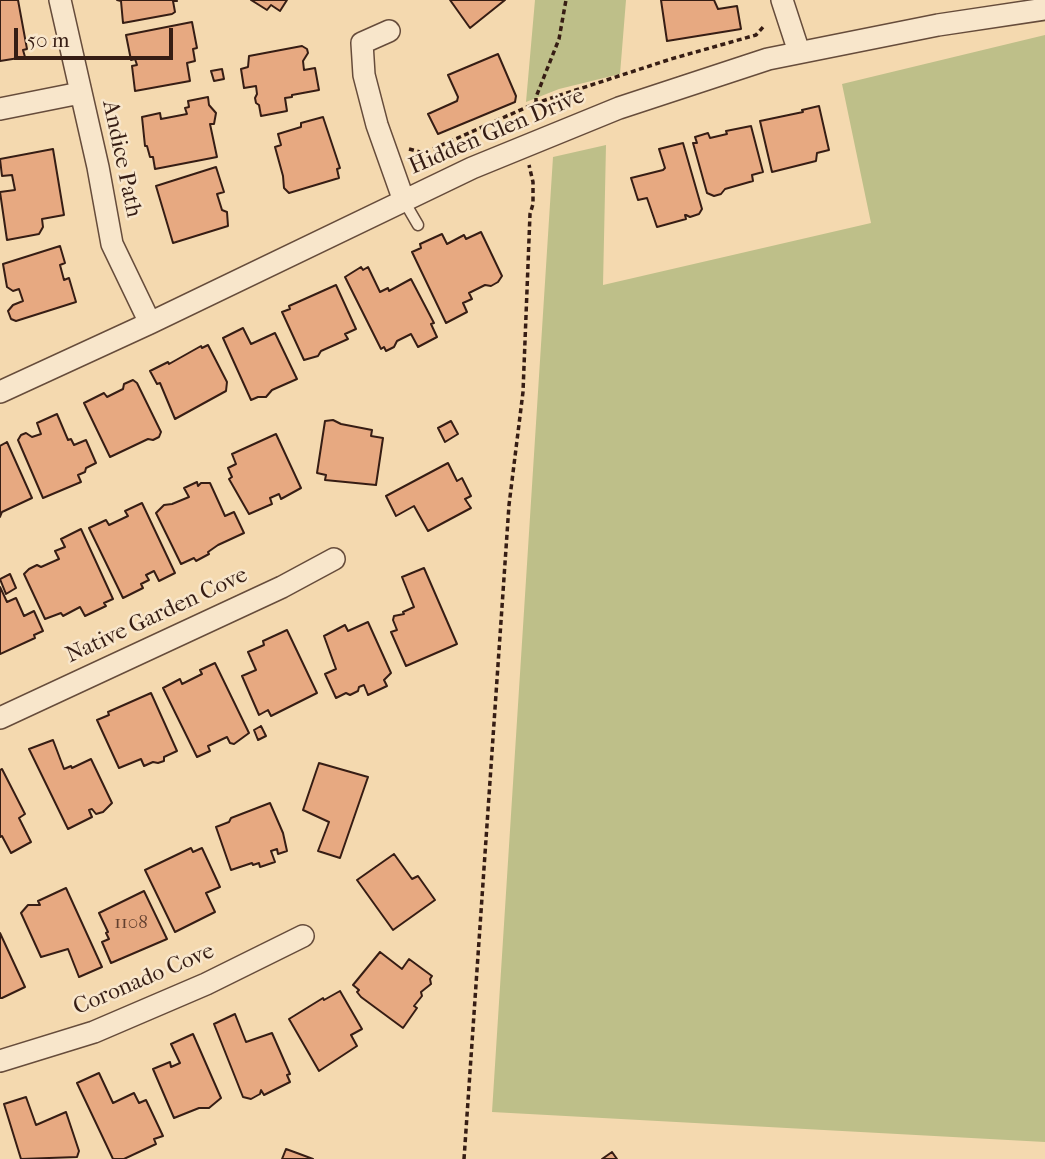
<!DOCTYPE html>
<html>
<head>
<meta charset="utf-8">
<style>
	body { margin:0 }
	#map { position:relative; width:1045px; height:1159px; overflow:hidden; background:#f4d9af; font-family:"IM FELL French Canon",serif }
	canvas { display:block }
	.scale { position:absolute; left:14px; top:28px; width:159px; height:32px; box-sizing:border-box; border:4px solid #361d14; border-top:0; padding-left:9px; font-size:21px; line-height:24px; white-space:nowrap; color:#361d14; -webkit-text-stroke:5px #f8e6cb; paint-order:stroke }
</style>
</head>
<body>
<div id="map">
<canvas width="1045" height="1159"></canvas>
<div class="scale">50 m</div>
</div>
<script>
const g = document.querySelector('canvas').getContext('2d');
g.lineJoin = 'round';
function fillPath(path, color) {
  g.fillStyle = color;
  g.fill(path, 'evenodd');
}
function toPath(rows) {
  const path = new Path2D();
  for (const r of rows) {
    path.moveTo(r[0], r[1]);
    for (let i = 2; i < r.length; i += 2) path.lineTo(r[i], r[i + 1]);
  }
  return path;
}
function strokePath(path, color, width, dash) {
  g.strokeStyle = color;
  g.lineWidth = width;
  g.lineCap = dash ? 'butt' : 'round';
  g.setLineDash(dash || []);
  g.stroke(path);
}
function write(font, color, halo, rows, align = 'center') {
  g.font = font + ' "IM FELL French Canon",serif';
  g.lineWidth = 5;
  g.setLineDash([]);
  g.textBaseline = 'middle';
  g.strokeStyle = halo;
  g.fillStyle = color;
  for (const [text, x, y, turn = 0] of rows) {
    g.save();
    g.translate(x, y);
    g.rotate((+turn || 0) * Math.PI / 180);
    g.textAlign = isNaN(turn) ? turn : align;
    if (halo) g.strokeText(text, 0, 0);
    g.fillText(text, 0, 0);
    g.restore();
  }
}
const green = toPath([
	[535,0,626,0,620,74,559,89,526,102],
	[1045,35,1045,1142,492,1112,553,157,606,145,603,285,871,223,842,84]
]);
const building = toPath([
	[0,0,18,0,27,49,23,50,25,57,0,61,0,0],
	[117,0,176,0,177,1,173,1,175,12,172,14,123,23,121,1,117,0],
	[251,0,287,0,280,11,271,5,267,10,251,0],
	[450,0,505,0,470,28,450,0],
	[661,0,714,0,718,9,737,6,741,29,667,41,661,0],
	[192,22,197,48,193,49,195,61,187,63,190,81,135,91,132,66,137,65,135,59,131,60,126,35,192,22],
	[302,46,307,49,308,53,303,61,304,70,315,68,319,90,292,95,292,97,285,98,287,111,261,116,259,105,256,103,255,98,257,94,256,86,244,88,241,69,248,67,249,56,302,46],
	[498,54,516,96,515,102,438,134,428,114,457,101,458,97,448,75,498,54],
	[222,69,224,79,214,81,211,71,222,69],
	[208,97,209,105,216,113,214,124,210,124,217,157,155,169,153,157,150,157,147,146,145,146,142,117,160,113,161,119,187,114,185,108,189,107,188,101,208,97],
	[819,106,829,150,817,153,816,161,772,172,760,121,803,112,802,110,819,106],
	[323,117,340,168,337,169,339,178,289,193,284,188,283,176,275,147,281,145,278,134,301,127,301,123,323,117],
	[751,126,763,172,752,175,753,181,725,189,721,194,714,196,707,193,693,143,697,143,695,137,708,133,710,138,727,134,726,131,751,126],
	[683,143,702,209,699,214,690,217,686,215,685,215,686,219,657,227,647,198,638,200,631,178,663,170,665,168,659,149,683,143],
	[53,149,64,215,42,219,43,227,39,234,7,240,0,192,15,190,12,175,2,176,0,159,53,149],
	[216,167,224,192,217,194,222,210,227,212,228,226,173,243,156,186,216,167],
	[481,232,502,276,498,282,491,286,485,285,469,293,472,299,463,303,467,312,446,323,412,252,421,248,420,244,442,234,447,244,464,235,466,239,481,232],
	[60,246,65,263,60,265,64,280,69,278,76,302,16,321,11,319,8,311,13,305,23,301,19,289,13,291,7,287,3,264,60,246],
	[361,267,363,270,368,267,380,292,388,288,389,291,411,279,434,323,431,324,437,337,418,347,411,334,397,341,394,347,386,351,384,347,381,349,345,277,361,267],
	[336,285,356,329,345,334,348,339,321,351,318,356,304,360,282,312,290,309,289,306,336,285],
	[243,328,251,344,275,333,297,379,272,390,266,397,258,397,251,400,223,338,243,328],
	[208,345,227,382,226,391,175,419,160,383,157,384,150,371,168,362,169,364,201,346,202,348,208,345],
	[133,380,137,383,161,432,159,437,153,440,148,439,110,457,84,403,104,393,107,397,123,389,124,384,133,380],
	[57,414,68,440,71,439,74,445,86,440,96,463,86,468,85,472,78,475,81,482,43,498,18,440,21,435,26,433,32,437,41,434,37,423,57,414],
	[333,420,341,424,372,430,371,436,383,438,376,485,325,480,326,475,317,473,325,421,333,420],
	[451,421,458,434,445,442,438,428,451,421],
	[276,434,301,488,281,499,279,494,270,498,272,504,249,514,229,479,232,477,228,468,236,464,232,454,276,434],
	[7,442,32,498,2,512,0,517,0,446,7,442],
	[448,463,457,481,462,478,471,496,465,499,471,508,428,531,414,506,396,516,386,496,448,463],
	[197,482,198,486,201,483,210,483,225,516,234,512,244,533,218,545,208,552,209,554,196,561,194,558,181,564,156,513,164,505,172,504,189,497,184,488,197,482],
	[142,503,175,573,159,581,154,571,146,575,149,580,141,584,143,588,123,598,89,528,106,520,109,525,128,516,125,511,142,503],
	[81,529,113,599,104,603,106,606,85,616,80,607,63,616,61,613,45,619,24,574,29,569,37,565,41,567,59,559,55,551,65,547,61,539,81,529],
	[424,568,457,644,406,666,391,632,397,630,393,620,394,616,404,614,403,612,414,607,402,577,424,568],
	[10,574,16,588,6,594,0,579,10,574],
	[0,587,7,602,16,598,24,616,34,611,43,631,34,635,35,638,0,654,0,587],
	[368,622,391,673,384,680,387,686,368,695,364,685,359,687,358,691,350,695,346,693,336,698,325,674,336,669,324,636,345,625,348,631,368,622],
	[287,630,317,693,271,716,268,710,259,715,242,676,256,670,248,652,264,645,263,641,287,630],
	[215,663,249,733,234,744,230,743,227,737,208,746,210,751,197,757,163,688,180,679,182,684,202,674,200,670,215,663],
	[151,693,177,751,164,757,164,761,158,763,153,762,144,766,141,759,119,768,97,720,109,715,108,712,151,693],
	[261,726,266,736,258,740,254,730,261,726],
	[53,740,64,769,71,766,72,768,91,759,112,803,103,812,96,814,92,809,89,810,92,817,68,829,29,749,53,740],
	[319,763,368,777,340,858,318,851,329,822,303,810,319,763],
	[2,769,25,814,19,818,31,842,11,853,2,836,0,837,0,770,2,769],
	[270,803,283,833,287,851,278,854,277,849,271,851,275,862,260,867,259,863,253,865,252,863,231,870,216,827,229,822,231,818,270,803],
	[191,848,193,852,202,848,220,887,206,893,215,912,175,932,145,870,191,848],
	[394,854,412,879,418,876,435,900,393,930,357,880,394,854],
	[66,888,102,967,79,977,68,949,41,957,21,913,28,905,40,905,38,901,66,888],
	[144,891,167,939,111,963,102,942,109,939,106,933,108,932,99,913,144,891],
	[0,933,25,987,2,998,0,998,0,933],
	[380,952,402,969,409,959,432,976,430,979,431,984,421,992,422,996,414,1006,417,1008,403,1028,361,997,357,992,359,990,353,985,380,952],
	[340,991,362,1029,351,1035,357,1046,319,1071,289,1019,323,998,324,1000,340,991],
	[235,1014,246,1042,272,1033,290,1074,287,1075,290,1082,264,1095,261,1090,260,1094,251,1099,243,1097,214,1024,235,1014],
	[193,1034,221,1098,209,1108,199,1108,174,1118,153,1069,170,1062,171,1067,180,1063,171,1044,193,1034],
	[99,1073,113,1103,134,1093,139,1103,146,1100,163,1136,154,1139,156,1144,124,1159,113,1159,77,1083,99,1073],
	[26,1097,36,1125,66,1112,79,1151,77,1157,21,1159,4,1104,26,1097],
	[286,1149,297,1153,313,1159,282,1159,286,1149],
	[612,1152,617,1159,602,1159,612,1152]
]);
const path = toPath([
	[536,103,536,97,559,39,566,0],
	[409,149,424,153,536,103,671,59,756,35,764,26],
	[464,1159,509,505,523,392,530,214,533,204,533,182,529,165]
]);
const lane = toPath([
	[404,201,418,225]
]);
const street = toPath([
	[60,0,98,167,112,244,150,323],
	[782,0,799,52],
	[389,31,362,43,364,75,377,125,404,201],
	[0,109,80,93],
	[0,392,150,323,472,168,619,108,768,59,938,25,1045,9],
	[0,718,282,587,334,559],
	[0,1061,94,1032,206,984,303,936]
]);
const numberNames = [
	["1108",131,923]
];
const streetNames = [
	["Hidden Glen Drive",497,132,-23],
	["Andice Path",121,159,78],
	["Native Garden Cove",157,616,-25],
	["Coronado Cove",144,980,-23]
];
fillPath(green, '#bebf89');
fillPath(building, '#e7a981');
strokePath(building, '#361d14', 2);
strokePath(lane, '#664c3b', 13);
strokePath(street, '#664c3b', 24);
strokePath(path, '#361d14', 3.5, [5, 3.5]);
strokePath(lane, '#f8e6cb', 10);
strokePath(street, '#f8e6cb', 21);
write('19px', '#62402f', null, numberNames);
write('23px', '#361d14', '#f8e6cb', streetNames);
</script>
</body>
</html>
